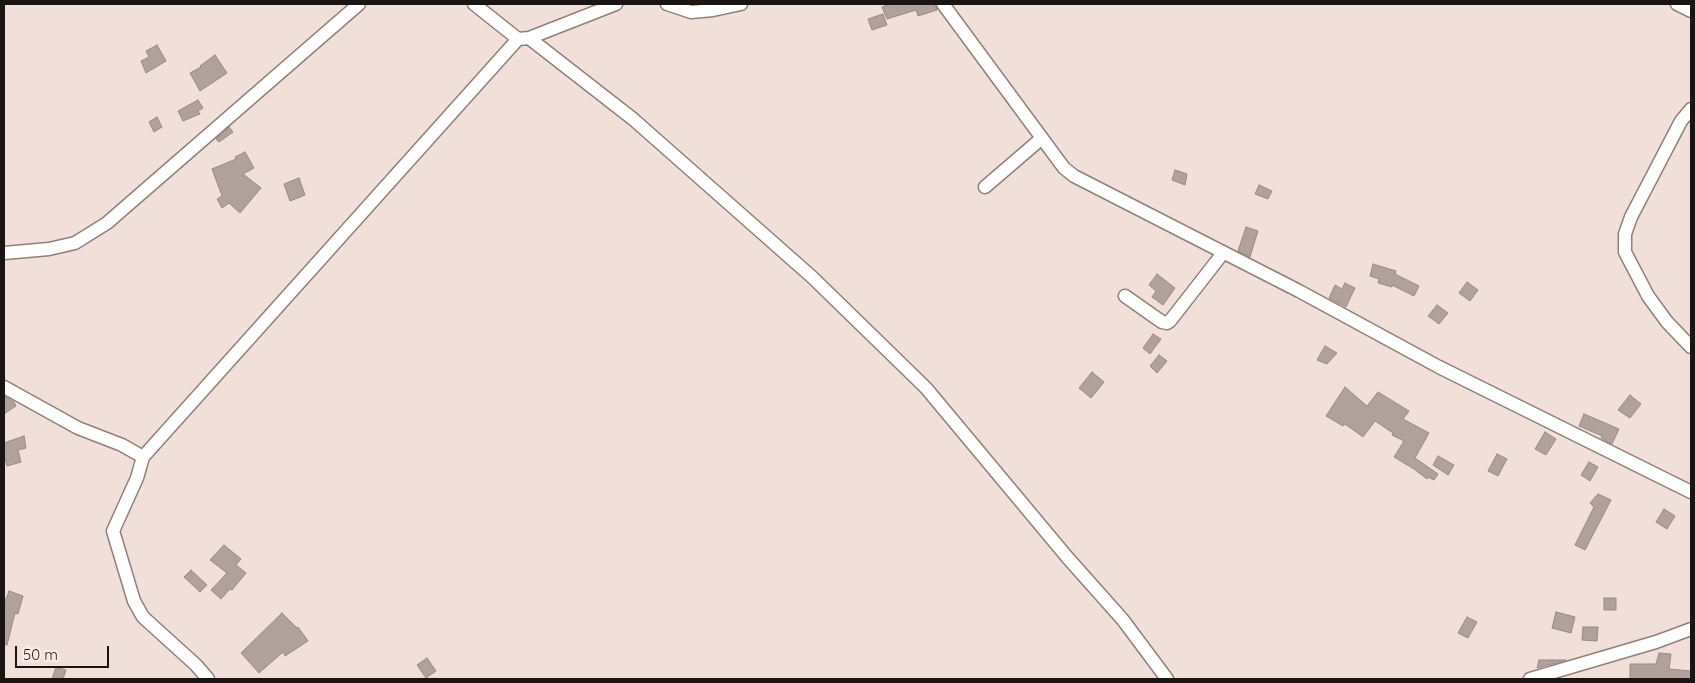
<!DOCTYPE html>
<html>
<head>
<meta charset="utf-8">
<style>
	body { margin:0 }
	#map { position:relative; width:1695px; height:683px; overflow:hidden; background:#f0e0d9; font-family:Quicksand,sans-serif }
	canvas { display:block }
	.frame { position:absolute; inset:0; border:5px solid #1a1412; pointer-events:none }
	.scale { position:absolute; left:15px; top:646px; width:94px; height:22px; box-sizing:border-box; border:2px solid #1a1412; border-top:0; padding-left:6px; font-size:15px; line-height:18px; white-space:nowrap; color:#1a1412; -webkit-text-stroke:4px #fdede6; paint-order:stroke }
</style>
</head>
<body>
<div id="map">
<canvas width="1695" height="683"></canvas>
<div class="frame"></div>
<div class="scale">50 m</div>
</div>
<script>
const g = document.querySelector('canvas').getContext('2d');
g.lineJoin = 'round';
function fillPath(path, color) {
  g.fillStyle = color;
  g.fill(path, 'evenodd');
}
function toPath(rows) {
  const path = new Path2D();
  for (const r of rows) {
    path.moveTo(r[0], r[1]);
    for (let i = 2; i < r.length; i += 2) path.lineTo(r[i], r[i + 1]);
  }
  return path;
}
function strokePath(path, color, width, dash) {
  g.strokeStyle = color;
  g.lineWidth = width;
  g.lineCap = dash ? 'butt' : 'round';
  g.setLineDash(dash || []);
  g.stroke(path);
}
const building = toPath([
	[890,4,935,4,937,10,918,16,916,10,887,19,882,7,890,4],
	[883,14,887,25,872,30,868,19,883,14],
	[157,45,166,61,146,73,141,61,149,57,146,51,157,45],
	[215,55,227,73,200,91,190,73,201,67,200,66,215,55],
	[198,100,203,108,198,111,200,114,183,121,178,111,198,100],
	[157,117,162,127,154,132,149,122,157,117],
	[229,127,233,132,219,142,216,139,229,127],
	[245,152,254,168,243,174,261,188,240,213,229,203,222,208,217,199,222,196,212,169,236,159,235,157,245,152],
	[1175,170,1187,174,1185,185,1172,180,1175,170],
	[299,178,305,195,290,201,284,184,299,178],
	[1259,185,1272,191,1268,199,1255,194,1259,185],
	[1246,227,1258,231,1250,257,1238,251,1246,227],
	[1373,264,1396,271,1395,274,1419,286,1414,296,1392,285,1392,287,1378,283,1379,279,1370,276,1373,264],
	[1157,274,1175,288,1163,305,1152,297,1156,291,1149,285,1157,274],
	[1467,282,1478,290,1470,301,1459,293,1467,282],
	[1345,283,1355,288,1346,307,1329,298,1335,285,1342,289,1345,283],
	[1437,305,1448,313,1439,324,1428,316,1437,305],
	[1153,334,1161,339,1150,354,1143,348,1153,334],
	[1325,346,1337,353,1327,364,1317,360,1325,346],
	[1159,355,1167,361,1157,373,1150,366,1159,355],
	[1092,372,1104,382,1091,398,1079,388,1092,372],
	[1345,387,1367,406,1378,392,1409,411,1403,419,1429,433,1415,458,1438,474,1434,480,1428,477,1427,479,1414,469,1394,457,1404,441,1392,435,1393,433,1375,421,1363,437,1345,424,1343,426,1326,416,1345,387],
	[1630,395,1641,404,1630,418,1618,410,1630,395],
	[4,396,14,402,16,406,4,414,4,396],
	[1584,414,1619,429,1612,444,1601,438,1602,436,1579,426,1584,414],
	[1545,432,1556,439,1546,455,1535,449,1545,432],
	[24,436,26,448,18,450,21,462,7,466,4,455,4,443,24,436],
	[1497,454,1507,459,1498,476,1488,471,1497,454],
	[1438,456,1454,465,1448,475,1433,465,1438,456],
	[1589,462,1598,467,1590,481,1581,475,1589,462],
	[1598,494,1611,500,1585,550,1575,545,1594,507,1590,503,1598,494],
	[1664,509,1675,516,1667,529,1656,522,1664,509],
	[224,545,241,559,236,565,246,573,232,590,230,589,221,599,211,590,227,573,210,560,224,545],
	[191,570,207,585,200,592,184,577,191,570],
	[9,591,23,596,18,614,15,613,7,645,4,644,4,604,9,591],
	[1604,598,1616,598,1616,610,1604,610,1604,598],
	[1556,612,1575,617,1571,633,1552,628,1556,612],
	[282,613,297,628,298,627,308,641,285,656,283,652,259,673,241,653,282,613],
	[1467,617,1477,622,1468,638,1458,633,1467,617],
	[1583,627,1598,627,1597,641,1582,640,1583,627],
	[1659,653,1671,654,1669,669,1691,671,1691,679,1630,679,1630,664,1656,664,1659,653],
	[427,658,436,671,426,678,417,665,427,658],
	[1539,660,1566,660,1537,668,1539,660],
	[56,667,66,670,63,679,52,679,56,667]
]);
const street = toPath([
	[474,4,518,39,529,38,633,119,812,277,926,388,1067,557,1123,620,1167,679],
	[667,4,691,12,713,10,741,4],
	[943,4,1064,168,1074,176,1299,291,1439,367,1691,492],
	[1677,4,1691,11],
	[529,38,616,4],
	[1691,109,1681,121,1631,217,1625,234,1625,252,1648,296,1667,322,1691,347],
	[985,187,1042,138],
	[4,253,49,249,75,243,107,223,359,4],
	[1125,296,1162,322,1167,323,1170,321,1223,253],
	[4,387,78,428,122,445,143,457,137,478,113,531,134,601,143,617,196,665,208,679],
	[143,457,518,39],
	[1530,679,1656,642,1691,629]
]);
fillPath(building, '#b0a19b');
strokePath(building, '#998a84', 1);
strokePath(street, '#8f807a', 15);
strokePath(street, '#fff', 12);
</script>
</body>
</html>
